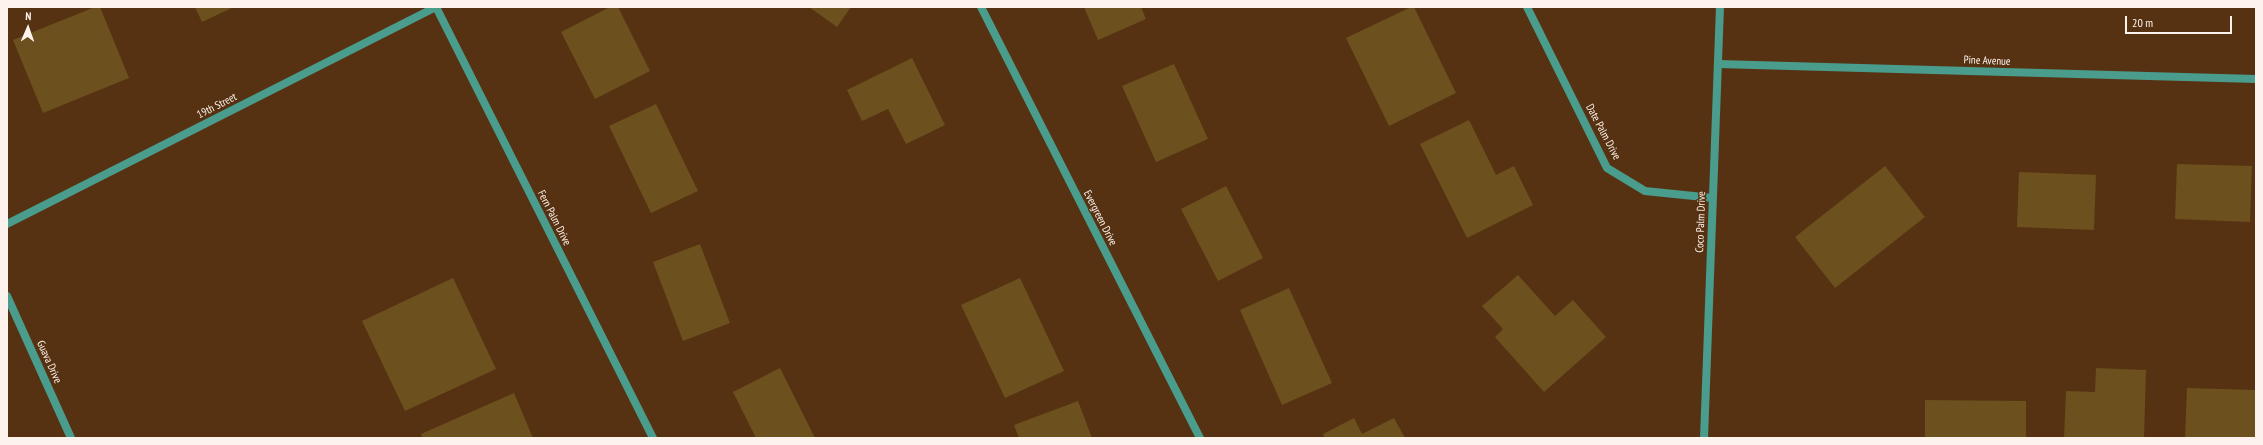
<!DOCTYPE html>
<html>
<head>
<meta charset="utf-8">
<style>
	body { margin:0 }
	#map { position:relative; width:2263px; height:445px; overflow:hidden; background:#563212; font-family:"PT Sans Narrow",sans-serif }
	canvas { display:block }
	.frame { position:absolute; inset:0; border:8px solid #fdf3ec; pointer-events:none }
	.north { position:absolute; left:8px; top:8px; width:40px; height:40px; -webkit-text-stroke:3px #563212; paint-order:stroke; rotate:2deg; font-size:11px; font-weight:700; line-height:16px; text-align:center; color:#fdf3ec }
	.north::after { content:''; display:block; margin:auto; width:14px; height:18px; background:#fdf3ec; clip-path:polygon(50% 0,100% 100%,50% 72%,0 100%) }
	.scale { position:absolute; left:2125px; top:16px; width:107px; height:18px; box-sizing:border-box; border:2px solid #fdf3ec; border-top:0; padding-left:5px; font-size:12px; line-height:14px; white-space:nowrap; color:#fdf3ec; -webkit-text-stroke:3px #563212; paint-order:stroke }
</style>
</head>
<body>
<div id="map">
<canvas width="2263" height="445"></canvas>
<div class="frame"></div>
<div class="north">N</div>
<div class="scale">20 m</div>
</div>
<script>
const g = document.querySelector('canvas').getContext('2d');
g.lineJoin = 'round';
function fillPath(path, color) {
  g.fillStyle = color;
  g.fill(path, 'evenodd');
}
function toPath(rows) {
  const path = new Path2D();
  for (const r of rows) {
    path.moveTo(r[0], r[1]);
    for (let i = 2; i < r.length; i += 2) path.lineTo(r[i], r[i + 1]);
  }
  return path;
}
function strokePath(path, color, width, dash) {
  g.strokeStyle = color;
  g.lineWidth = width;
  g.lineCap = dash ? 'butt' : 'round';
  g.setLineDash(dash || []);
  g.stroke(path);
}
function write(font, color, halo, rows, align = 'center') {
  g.font = font + ' "PT Sans Narrow",sans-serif';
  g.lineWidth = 3;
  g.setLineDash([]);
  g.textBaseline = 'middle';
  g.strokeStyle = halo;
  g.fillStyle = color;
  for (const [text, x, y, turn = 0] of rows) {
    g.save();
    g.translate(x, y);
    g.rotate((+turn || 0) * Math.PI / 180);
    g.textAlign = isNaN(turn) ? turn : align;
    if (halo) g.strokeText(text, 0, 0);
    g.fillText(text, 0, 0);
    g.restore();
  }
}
const building = toPath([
	[95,7,100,7,129,78,43,113,13,40],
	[195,7,234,7,202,22],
	[610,7,618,7,650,71,595,99,561,32],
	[809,7,851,7,837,27],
	[1084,7,1141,7,1146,19,1098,40],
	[1411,7,1414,7,1456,93,1389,126,1346,38],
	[912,58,945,125,906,144,888,109,862,121,847,90],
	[1174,64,1208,139,1156,162,1122,86],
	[656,104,698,191,651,213,609,126],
	[1469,120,1496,175,1514,166,1533,205,1467,238,1420,144],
	[2177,164,2252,166,2250,222,2175,219],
	[1885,166,1925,217,1835,288,1795,237],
	[2019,172,2096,175,2094,230,2017,227],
	[1226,186,1263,258,1218,281,1181,209],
	[700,244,730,323,683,341,653,262],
	[1518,275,1555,316,1573,300,1606,337,1544,392,1495,337,1503,329,1482,306],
	[453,278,496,369,405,411,362,321],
	[1020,278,1064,371,1005,398,961,305],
	[1289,288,1332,383,1282,405,1240,310],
	[780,368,815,438,756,438,733,392],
	[2096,368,2146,370,2144,438,2064,438,2066,391,2095,392],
	[2187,388,2256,390,2256,438,2185,438],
	[514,393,533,438,422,438,421,434],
	[1925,400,2026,401,2026,438,1925,438],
	[1078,401,1092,438,1019,438,1014,425],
	[1354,418,1362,434,1394,418,1405,438,1325,438,1323,434]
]);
const lane = toPath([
	[1718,64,2256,79]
]);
const street = toPath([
	[981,7,1200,438],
	[1527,7,1607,168,1645,191,1713,198],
	[7,224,436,7,653,438],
	[7,296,71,438],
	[1704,438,1720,7]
]);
const streetNames = [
	["Pine Avenue",1987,61,2],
	["19th Street",217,106,-27],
	["Date Palm Drive",1603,132,62],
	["Fern Palm Drive",554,218,63],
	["Evergreen Drive",1100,218,63],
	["Coco Palm Drive",1701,222,-88],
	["Guava Drive",49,362,66]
];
fillPath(building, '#6c501e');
strokePath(lane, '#4a9c8c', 8);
strokePath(street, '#4a9c8c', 8);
write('11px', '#fdf3ec', '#563212', streetNames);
</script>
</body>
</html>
